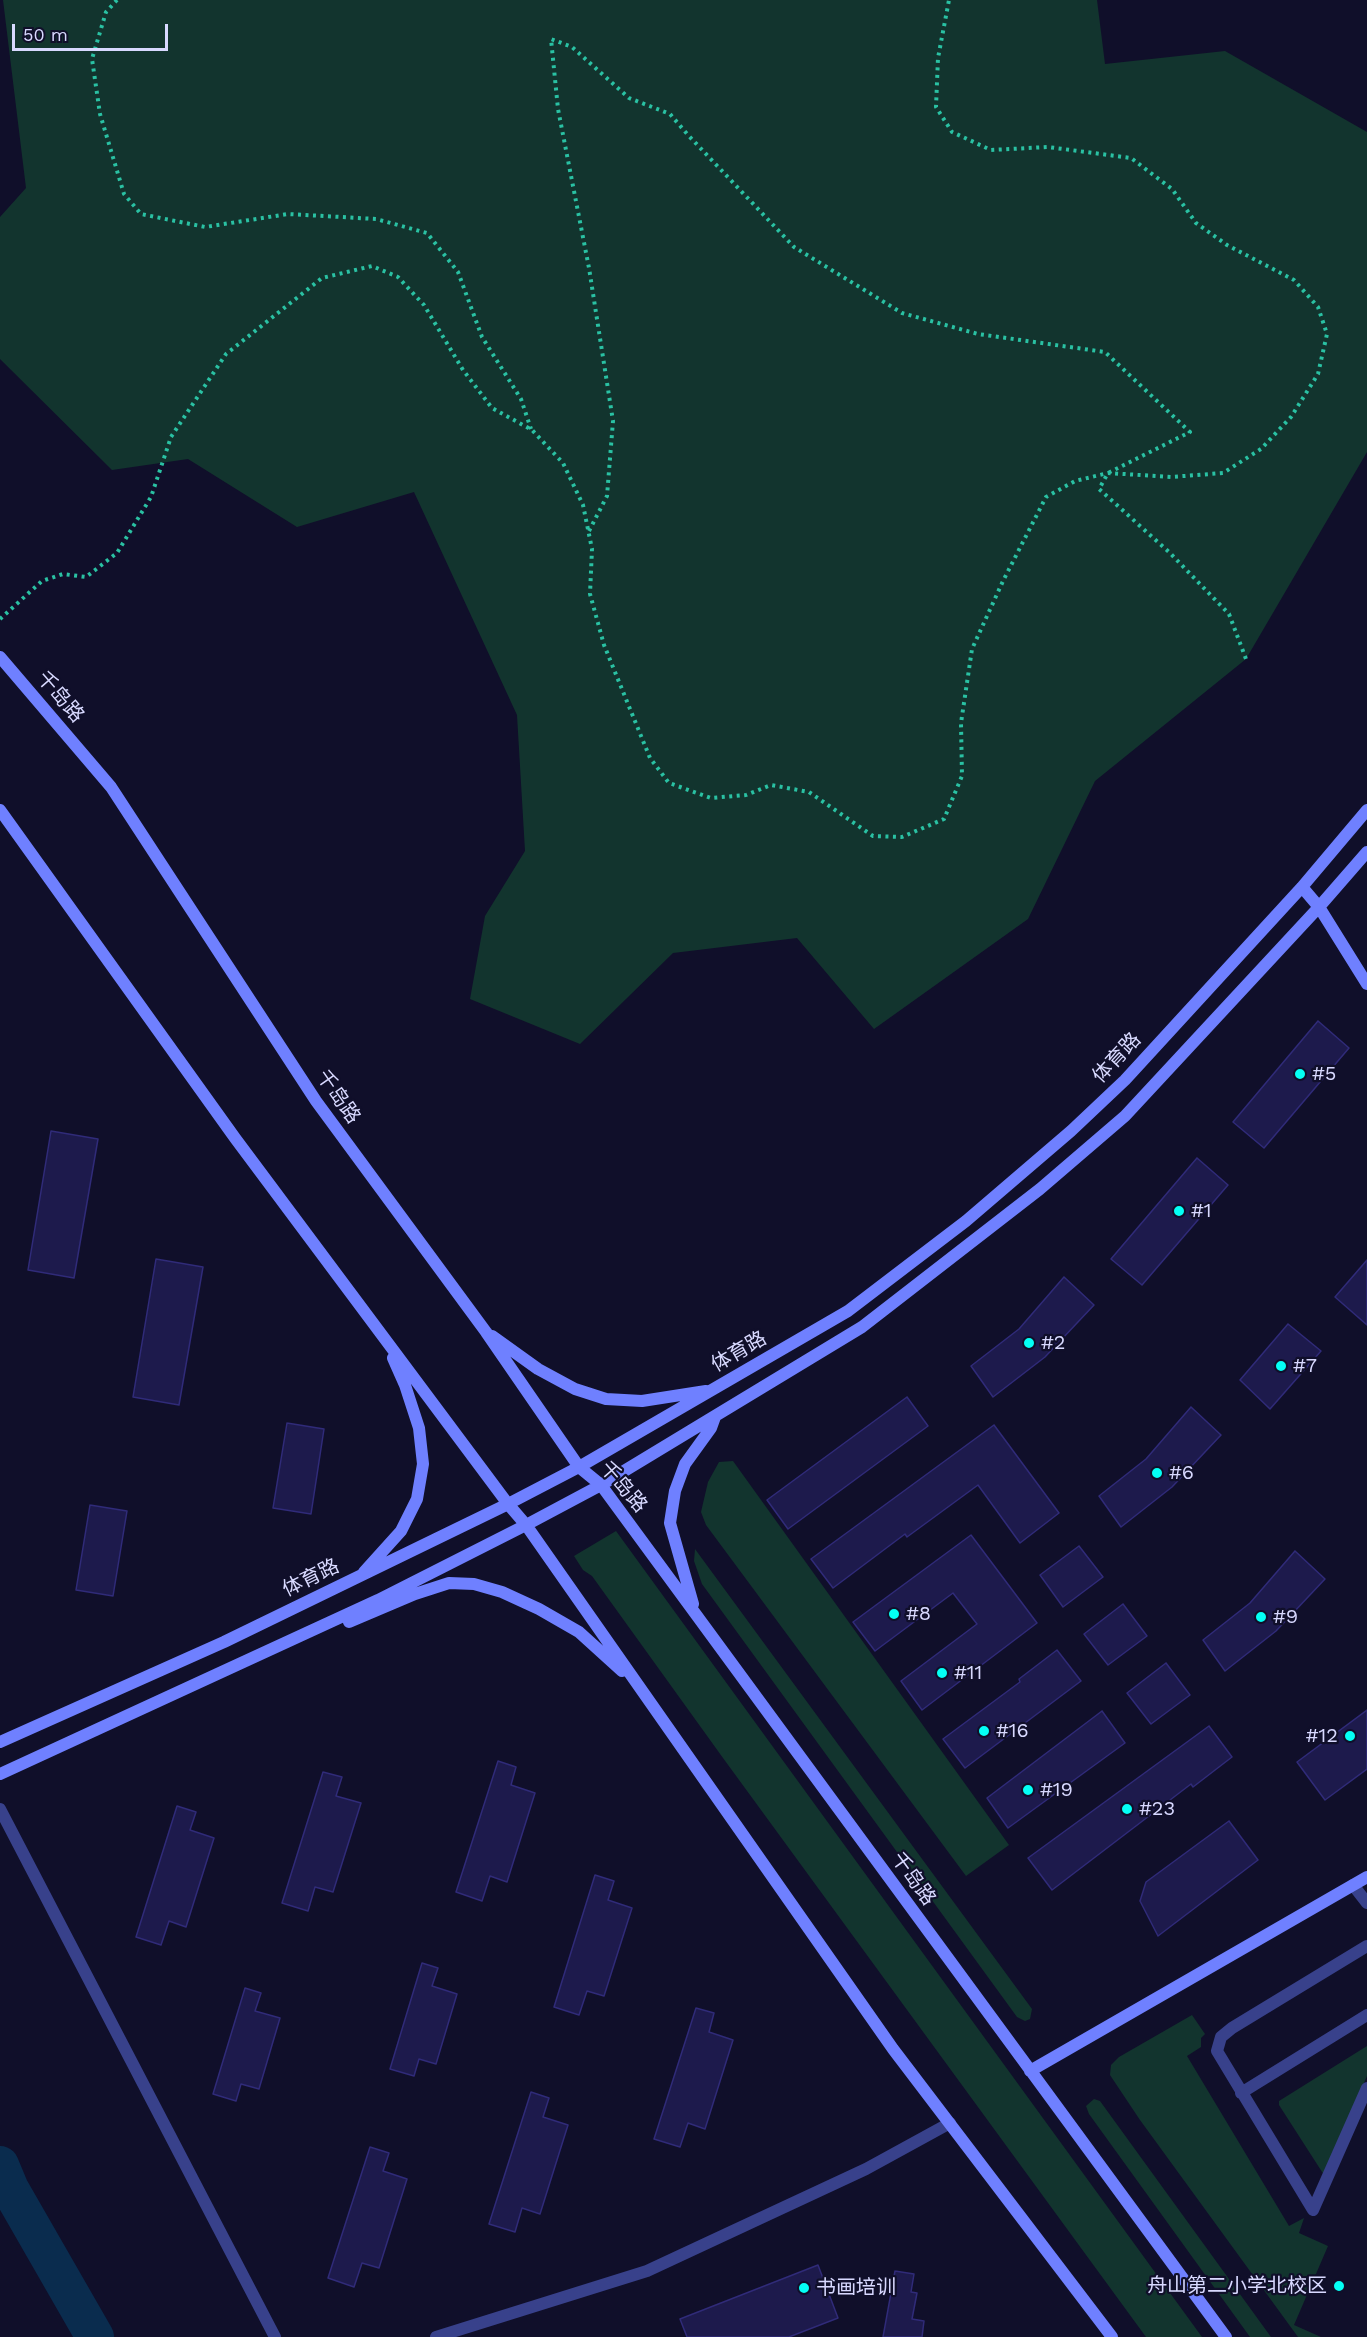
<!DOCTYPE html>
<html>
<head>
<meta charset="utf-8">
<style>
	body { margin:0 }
	#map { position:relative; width:1367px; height:2337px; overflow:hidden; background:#100f2a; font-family:"Work Sans",sans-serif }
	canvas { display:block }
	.scale { position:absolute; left:12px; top:24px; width:156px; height:27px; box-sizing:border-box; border:3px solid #d8d9ff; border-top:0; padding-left:8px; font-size:18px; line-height:21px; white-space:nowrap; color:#d8d9ff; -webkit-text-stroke:4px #100f2a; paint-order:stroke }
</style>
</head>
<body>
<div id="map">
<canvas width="1367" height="2337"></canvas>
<div class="scale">50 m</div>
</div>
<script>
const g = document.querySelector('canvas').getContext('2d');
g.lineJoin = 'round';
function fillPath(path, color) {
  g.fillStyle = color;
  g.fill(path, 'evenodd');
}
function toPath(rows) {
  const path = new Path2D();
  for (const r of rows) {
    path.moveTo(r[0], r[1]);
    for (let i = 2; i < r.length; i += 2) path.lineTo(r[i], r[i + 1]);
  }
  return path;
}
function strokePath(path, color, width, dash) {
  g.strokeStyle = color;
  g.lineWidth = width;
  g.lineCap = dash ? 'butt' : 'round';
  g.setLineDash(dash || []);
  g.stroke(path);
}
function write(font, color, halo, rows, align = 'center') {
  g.font = font + ' "Work Sans","Noto Sans SC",sans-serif';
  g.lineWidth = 4.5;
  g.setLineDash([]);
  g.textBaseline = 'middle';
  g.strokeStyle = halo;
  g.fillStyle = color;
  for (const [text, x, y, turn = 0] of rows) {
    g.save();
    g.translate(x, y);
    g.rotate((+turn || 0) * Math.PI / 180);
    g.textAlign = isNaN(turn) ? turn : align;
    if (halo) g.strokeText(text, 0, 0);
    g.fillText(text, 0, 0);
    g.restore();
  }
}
const green = toPath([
	[3,0,1097,0,1105,64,1225,51,1367,132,1367,452,1246,659,1095,781,1028,919,874,1029,797,938,673,953,580,1044,470,999,485,916,525,851,517,715,414,492,297,527,188,459,112,470,0,359,0,217,26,188],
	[733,1461,1009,1845,966,1876,706,1525,701,1512,708,1482,719,1462],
	[616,1531,1141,2253,1202,2337,1146,2337,723,1758,592,1576,583,1570,574,1556],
	[695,1549,1032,2009,1030,2019,1025,2021,1017,2017,702,1584,694,1561],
	[1192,2015,1205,2034,1201,2038,1201,2047,1187,2056,1289,2226,1304,2218,1299,2233,1328,2246,1294,2325,1321,2337,1298,2337,1140,2120,1110,2075,1111,2065,1119,2057],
	[1367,2046,1367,2076,1324,2175,1279,2105,1279,2101],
	[1094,2099,1100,2101,1271,2337,1250,2337,1089,2114,1086,2106]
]);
const river = toPath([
	[0,2165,10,2189,95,2337]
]);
const building = toPath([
	[1318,1021,1349,1048,1264,1148,1233,1122,1318,1021],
	[51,1131,98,1139,74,1278,28,1270,51,1131],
	[1197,1158,1228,1185,1142,1285,1111,1259,1197,1158],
	[156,1259,203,1267,179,1405,133,1397,156,1259],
	[1367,1260,1367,1325,1335,1297,1367,1260],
	[1064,1277,1094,1305,1045,1357,993,1397,971,1366,1019,1329,1064,1277],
	[1288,1324,1321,1351,1270,1409,1240,1380,1288,1324],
	[907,1397,928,1426,788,1529,767,1500,907,1397],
	[1191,1407,1221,1435,1172,1487,1121,1527,1099,1496,1146,1459,1191,1407],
	[287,1423,324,1429,311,1514,273,1508,287,1423],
	[994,1425,1059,1513,1020,1543,978,1485,907,1537,905,1534,833,1588,811,1559,994,1425],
	[90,1505,127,1511,113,1596,76,1590,90,1505],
	[971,1535,1037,1623,922,1710,901,1681,977,1624,953,1593,875,1651,853,1622,971,1535],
	[1079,1546,1103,1577,1063,1607,1040,1575,1079,1546],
	[1295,1551,1325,1579,1276,1631,1225,1671,1203,1640,1250,1603,1295,1551],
	[1123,1604,1147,1636,1108,1665,1084,1634,1123,1604],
	[1057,1650,1081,1681,965,1768,943,1739,1020,1682,1019,1679,1057,1650],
	[1166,1663,1190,1695,1151,1724,1127,1693,1166,1663],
	[1367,1710,1367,1769,1325,1800,1297,1762,1367,1710],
	[1102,1711,1125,1743,1008,1828,987,1798,1102,1711],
	[1209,1726,1232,1757,1193,1787,1191,1784,1052,1890,1028,1858,1209,1726],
	[498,1761,516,1767,511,1785,535,1793,507,1882,490,1876,482,1901,456,1892,498,1761],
	[323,1772,342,1777,336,1796,361,1803,333,1892,315,1887,308,1911,282,1903,323,1772],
	[177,1806,196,1812,190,1830,214,1838,186,1927,169,1921,161,1945,136,1937,177,1806],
	[1229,1821,1258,1860,1158,1936,1140,1901,1146,1882,1229,1821],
	[595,1875,614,1881,608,1900,632,1908,604,1996,587,1991,579,2015,554,2007,595,1875],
	[422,1963,438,1968,432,1986,457,1994,436,2064,419,2059,414,2076,390,2069,422,1963],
	[245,1988,261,1993,255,2011,280,2018,259,2089,241,2084,236,2101,213,2094,245,1988],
	[696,2008,714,2013,709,2032,733,2040,705,2129,688,2123,680,2147,654,2139,696,2008],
	[531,2092,549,2098,543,2117,568,2125,540,2214,522,2208,515,2232,489,2224,531,2092],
	[370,2147,389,2153,383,2171,407,2179,379,2268,362,2263,354,2287,328,2278,370,2147],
	[818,2265,838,2318,789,2337,687,2337,680,2319,818,2265],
	[895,2271,914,2274,911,2292,917,2293,912,2319,924,2321,922,2337,883,2337,895,2271]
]);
const path = toPath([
	[117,0,106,12,92,59,100,114,124,194,141,214,205,227,288,214,376,219,427,233,458,272,482,337,521,399,531,429],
	[589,531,607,496,613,421,589,268,558,109,551,39,572,47,629,98,670,114,688,135,794,247,902,313,978,334,1105,352,1190,432,1108,473,1099,489,1169,552,1229,614,1246,659],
	[0,619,42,581,63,574,86,577,117,553,151,497,171,437,226,354,322,278,372,266,398,277,424,305,463,370,492,408,532,430,563,463,583,505,592,549,590,594,604,645,650,758,669,783,711,798,746,795,771,785,809,792,873,836,902,837,944,819,962,776,961,723,972,649,1003,581,1046,497,1075,481,1108,473,1171,477,1223,473,1261,449,1291,417,1318,374,1327,334,1318,307,1294,280,1227,245,1196,223,1172,189,1131,158,1048,147,991,150,952,132,936,107,938,58,949,0]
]);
const lane = toPath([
	[1353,1885,1367,1903],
	[1367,1946,1232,2028,1221,2037,1217,2051,1313,2210,1367,2088],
	[1241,2093,1367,2015]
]);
const street = toPath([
	[0,1809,275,2337],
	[436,2337,647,2271,866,2169,950,2123]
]);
const secondary = toPath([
	[0,657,111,787,316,1101,486,1332,579,1467,601,1485,1226,2337],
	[0,810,235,1138,508,1504,526,1525,893,2049,1112,2337],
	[1302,887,1319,907,1367,984],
	[492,1336,538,1369,575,1389,606,1399,642,1401,706,1391],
	[364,1572,401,1531,417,1499,423,1464,419,1428,405,1385,393,1358],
	[693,1604,670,1523,675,1491,685,1464,711,1428,715,1417],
	[349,1622,415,1594,449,1583,474,1584,502,1592,539,1609,579,1632,622,1671],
	[0,1742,224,1642,508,1504,579,1467,848,1311,966,1221,1071,1131,1125,1080,1302,887,1367,810],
	[0,1774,378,1600,526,1525,601,1485,862,1327,1040,1189,1125,1116,1319,907,1367,852],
	[1030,2071,1367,1877]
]);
const markers = [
	[1300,1074,6,"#04fff5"],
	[1179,1211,6,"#04fff5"],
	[1029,1343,6,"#04fff5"],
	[1281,1366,6,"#04fff5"],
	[1157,1473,6,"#04fff5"],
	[894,1614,6,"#04fff5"],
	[1261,1617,6,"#04fff5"],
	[942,1673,6,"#04fff5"],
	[984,1731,6,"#04fff5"],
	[1350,1736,6,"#04fff5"],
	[1028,1790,6,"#04fff5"],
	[1127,1809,6,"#04fff5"],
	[1339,2286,6,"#04fff5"],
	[804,2288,6,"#04fff5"]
];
const streetNames = [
	["千岛路",60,697,49],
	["体育路",1117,1058,-47],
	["千岛路",338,1097,55],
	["体育路",739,1352,-30],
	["千岛路",623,1487,49],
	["体育路",311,1578,-26],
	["千岛路",913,1879,54]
];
const poiNames = [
	["#5",1312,1074],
	["#1",1191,1211],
	["#2",1041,1343],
	["#7",1293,1366],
	["#6",1169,1473],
	["#8",906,1614],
	["#9",1273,1617],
	["#11",954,1673],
	["#16",996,1731],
	["#12",1338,1736,"right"],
	["#19",1040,1790],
	["#23",1139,1809],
	["舟山第二小学北校区",1327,2286,"right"],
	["书画培训",816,2288]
];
fillPath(green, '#12342e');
strokePath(river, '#0a2c4e', 38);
fillPath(building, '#1d1a4c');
strokePath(building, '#302b79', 1.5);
strokePath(path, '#2ac1a3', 4, [3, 4.5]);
strokePath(lane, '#38418b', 12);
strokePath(street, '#38418b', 12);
strokePath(secondary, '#6f80ff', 12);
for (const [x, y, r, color] of markers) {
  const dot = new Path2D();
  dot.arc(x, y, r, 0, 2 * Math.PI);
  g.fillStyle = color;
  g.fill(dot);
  strokePath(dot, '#100f2a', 2);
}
write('20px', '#d8d9ff', '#100f2a', streetNames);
write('20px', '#d8d9ff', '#100f2a', poiNames, 'left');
</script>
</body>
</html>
